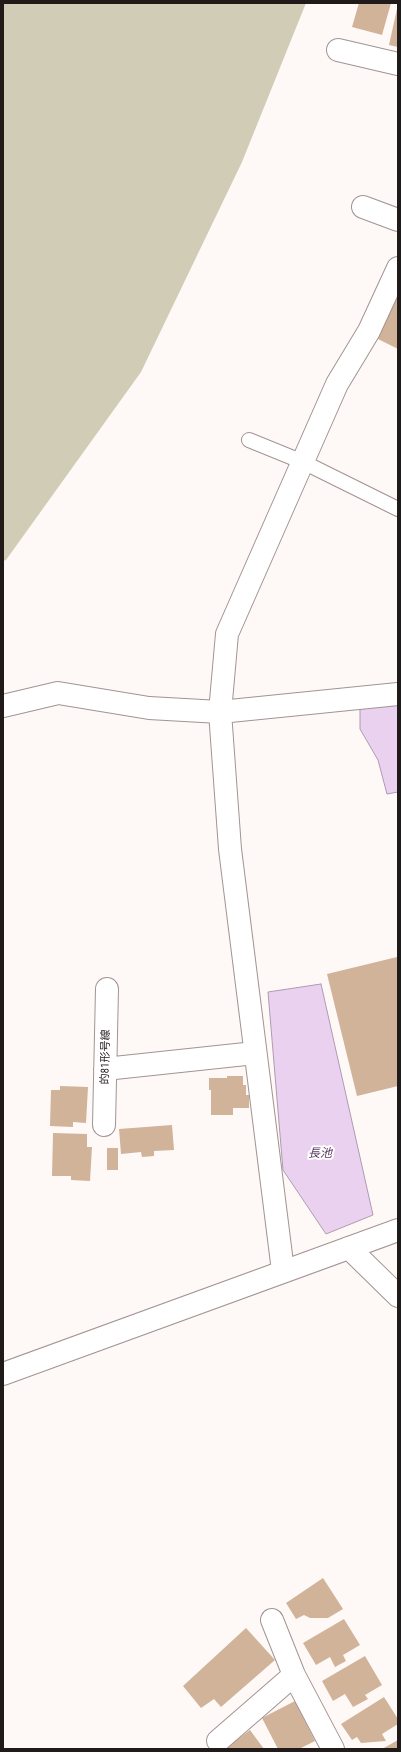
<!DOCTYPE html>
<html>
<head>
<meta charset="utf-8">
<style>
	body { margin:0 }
	#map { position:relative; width:401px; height:1752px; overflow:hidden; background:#fef8f7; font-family:"Roboto Condensed",sans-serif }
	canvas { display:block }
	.frame { position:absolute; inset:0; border:4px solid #201a19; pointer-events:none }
</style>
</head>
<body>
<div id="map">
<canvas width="401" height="1752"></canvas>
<div class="frame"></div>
</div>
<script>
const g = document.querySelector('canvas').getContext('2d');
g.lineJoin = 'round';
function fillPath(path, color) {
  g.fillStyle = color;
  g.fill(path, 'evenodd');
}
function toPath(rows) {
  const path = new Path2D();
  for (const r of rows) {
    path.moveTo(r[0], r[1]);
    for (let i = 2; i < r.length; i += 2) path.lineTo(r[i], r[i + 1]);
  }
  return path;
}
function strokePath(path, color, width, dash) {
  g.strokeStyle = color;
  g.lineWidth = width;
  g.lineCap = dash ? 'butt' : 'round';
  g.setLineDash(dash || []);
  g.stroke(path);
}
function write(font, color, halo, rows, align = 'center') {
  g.font = font + ' "Roboto Condensed","Noto Sans JP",sans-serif';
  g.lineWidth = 4;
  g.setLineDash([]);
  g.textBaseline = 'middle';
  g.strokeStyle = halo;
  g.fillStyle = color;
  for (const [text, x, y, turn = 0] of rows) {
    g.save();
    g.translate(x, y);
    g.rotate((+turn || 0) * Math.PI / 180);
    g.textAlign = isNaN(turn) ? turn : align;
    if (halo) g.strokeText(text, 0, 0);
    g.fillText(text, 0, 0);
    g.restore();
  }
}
const green = toPath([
	[3,3,306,3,242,162,141,372,6,560,3,561]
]);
const water = toPath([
	[398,700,398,792,387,794,378,760,360,729,360,706,398,700],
	[321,984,373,1215,326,1234,283,1170,268,992,321,984]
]);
const building = toPath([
	[359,3,391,3,382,35,352,27],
	[397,9,398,9,398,47,389,45],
	[398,291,398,349,376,338],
	[397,957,398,1086,357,1096,327,974],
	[227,1076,243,1076,243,1085,246,1085,246,1095,249,1095,249,1108,233,1108,233,1115,211,1115,211,1090,209,1090,209,1078,227,1078],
	[60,1086,88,1087,86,1123,73,1122,73,1127,50,1126,51,1090,60,1090],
	[172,1125,174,1150,154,1151,154,1156,142,1157,141,1152,121,1154,119,1129],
	[53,1133,87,1134,87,1147,92,1147,90,1181,71,1180,71,1176,52,1176],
	[107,1148,118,1148,118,1170,107,1170],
	[323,1578,343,1609,328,1618,310,1618,304,1615,296,1619,286,1603],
	[344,1619,360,1645,343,1655,346,1661,335,1667,330,1657,316,1665,303,1643],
	[246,1628,275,1660,221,1707,214,1699,201,1708,183,1686],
	[365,1656,382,1685,365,1695,368,1699,353,1707,345,1694,333,1701,322,1681],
	[384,1697,398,1719,398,1724,382,1734,386,1741,361,1743,357,1737,352,1740,341,1724],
	[295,1701,315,1741,299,1749,278,1749,262,1718],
	[250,1730,264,1749,225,1749],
	[398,1740,398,1749,382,1749]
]);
const lane = toPath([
	[249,440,303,462,398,509]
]);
const street = toPath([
	[338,50,398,64],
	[363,207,398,220],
	[3,706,58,693,149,708,220,712,398,694],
	[105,1069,255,1053],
	[104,1125,107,989],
	[349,1248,398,1296],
	[283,1271,230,849,220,712,227,634,337,384,369,331,398,268],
	[272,1620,294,1675,333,1749],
	[218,1741,294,1675]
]);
const secondary = toPath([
	[3,1374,398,1230]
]);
const streetNames = [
	["的81形号線",106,1057,-89]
];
const waterNames = [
	["長池",320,1154]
];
fillPath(green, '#d0ccb5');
fillPath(water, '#ebd1f0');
strokePath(water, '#ae9ab0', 1);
fillPath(building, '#d0b399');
strokePath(lane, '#a29492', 16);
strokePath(street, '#a29492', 24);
strokePath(secondary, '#a29492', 24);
strokePath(lane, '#fff', 14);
strokePath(street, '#fff', 22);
strokePath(secondary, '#fff', 22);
write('11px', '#201a19', '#fff', streetNames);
write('italic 12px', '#5a3861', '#fff', waterNames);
</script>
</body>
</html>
